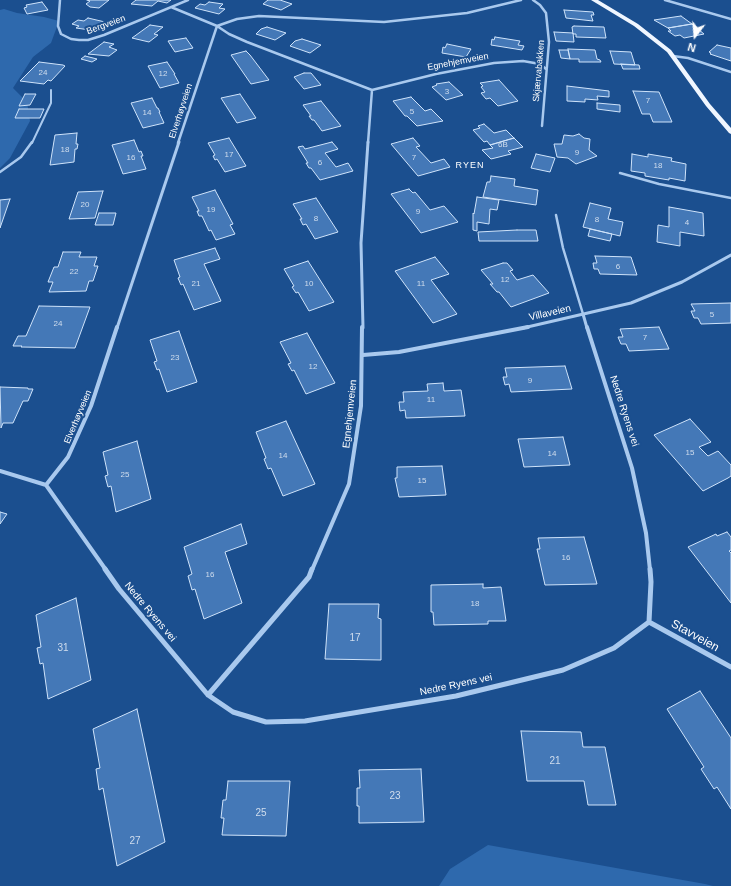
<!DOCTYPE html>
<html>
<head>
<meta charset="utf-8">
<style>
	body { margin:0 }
	#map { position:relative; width:731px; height:886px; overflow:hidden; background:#1b4f8f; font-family:Helvetica,sans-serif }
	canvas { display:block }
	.north { position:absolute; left:675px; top:16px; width:40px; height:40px; -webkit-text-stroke:3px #1b4f8f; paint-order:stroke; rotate:196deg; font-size:11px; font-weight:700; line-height:16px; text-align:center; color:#fff }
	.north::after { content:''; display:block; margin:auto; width:14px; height:18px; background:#fff; clip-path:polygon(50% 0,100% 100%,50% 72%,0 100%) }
</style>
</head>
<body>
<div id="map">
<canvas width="731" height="886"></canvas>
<div class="north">N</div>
</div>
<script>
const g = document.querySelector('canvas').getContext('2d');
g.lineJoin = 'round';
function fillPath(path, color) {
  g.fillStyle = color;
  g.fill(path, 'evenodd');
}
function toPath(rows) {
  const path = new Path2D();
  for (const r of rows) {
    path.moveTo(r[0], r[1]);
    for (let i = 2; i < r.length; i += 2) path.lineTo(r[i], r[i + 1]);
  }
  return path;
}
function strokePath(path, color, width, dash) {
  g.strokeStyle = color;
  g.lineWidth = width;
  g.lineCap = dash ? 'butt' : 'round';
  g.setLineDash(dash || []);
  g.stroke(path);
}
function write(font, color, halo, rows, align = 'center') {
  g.font = font + ' Helvetica,sans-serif';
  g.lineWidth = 4;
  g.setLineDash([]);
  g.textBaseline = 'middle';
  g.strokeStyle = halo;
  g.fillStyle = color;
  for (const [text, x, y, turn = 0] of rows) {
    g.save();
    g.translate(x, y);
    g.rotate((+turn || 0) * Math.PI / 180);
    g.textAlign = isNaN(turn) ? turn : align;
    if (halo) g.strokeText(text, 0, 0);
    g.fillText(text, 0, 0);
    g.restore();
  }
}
const green = toPath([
	[4,9,17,13,44,17,59,21,51,43,33,57,13,88,27,102,30,121,10,158,0,168,0,10],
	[488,845,705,884,713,886,439,886,450,869]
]);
const building = toPath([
	[87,0,109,0,99,8,90,7,86,4,90,1,87,0],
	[136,0,171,0,167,3,158,1,152,6,131,4,136,0],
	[268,0,280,0,292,4,281,10,263,4,268,0],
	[42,2,48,10,27,14,24,8,27,7,26,5,42,2],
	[209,2,223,4,219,8,225,9,219,14,195,8,200,4,205,5,209,2],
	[564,10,593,12,594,15,591,15,593,21,566,18,564,10],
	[681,16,692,24,668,28,654,20,681,16],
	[88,18,105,22,98,27,95,27,90,30,76,28,79,26,72,24,78,20,84,21,88,18],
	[692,24,704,34,684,38,680,35,675,36,668,31,671,31,668,28,692,24],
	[150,25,163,27,154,34,158,35,149,42,132,38,150,25],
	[574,26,604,27,606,38,576,37,576,34,573,34,572,27,574,26],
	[267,27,286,33,275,40,256,34,261,29,267,27],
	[554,32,573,33,574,42,556,41,554,32],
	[495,37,520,41,518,45,524,46,522,50,491,45,492,39,494,40,495,37],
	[186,38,193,48,175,52,168,41,186,38],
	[302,39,321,45,310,53,290,46,295,41,302,39],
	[104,42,114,44,109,47,117,50,109,56,88,54,104,42],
	[447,44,471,49,466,57,442,53,443,47,445,48,447,44],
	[717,45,731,48,731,61,710,54,711,53,709,52,717,45],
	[568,49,595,50,597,59,600,60,601,62,579,62,579,59,570,59,568,49],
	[559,50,568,50,570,59,561,58,559,50],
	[246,51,250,55,269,80,251,84,231,55,246,51],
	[610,51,631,52,635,65,614,64,610,51],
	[85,56,97,59,92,62,81,59,85,56],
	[39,62,63,65,65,66,51,81,48,80,44,84,20,81,39,62],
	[167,62,175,74,174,74,179,83,160,88,148,66,167,62],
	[621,64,639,65,640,69,623,69,621,64],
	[304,73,311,73,321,85,304,89,294,77,304,73],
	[499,80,518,101,498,106,490,98,486,99,481,93,485,92,481,87,483,86,480,83,499,80],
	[449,82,463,95,446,100,432,87,437,85,436,84,449,82],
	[567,86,609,91,609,97,597,96,598,100,585,99,585,102,567,101,567,86],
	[633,91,659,92,672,122,653,122,650,114,642,114,633,91],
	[25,94,36,94,30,105,19,106,25,94],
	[240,94,256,118,237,123,221,98,240,94],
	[411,97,425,111,431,109,443,121,417,126,407,116,405,116,393,101,411,97],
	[152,98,157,108,158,108,160,112,159,112,164,123,143,128,131,103,152,98],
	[321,101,341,126,322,131,314,120,312,120,309,116,311,116,303,105,321,101],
	[597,103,620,105,620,112,597,109,597,103],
	[19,109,44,109,40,118,15,118,19,109],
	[484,124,494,133,506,130,514,138,490,145,487,141,484,142,473,130,480,128,478,126,484,124],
	[77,133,76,144,78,144,77,149,75,149,74,162,50,165,55,135,77,133],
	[579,134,584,138,590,139,589,150,597,156,576,164,568,158,557,157,554,144,562,144,564,135,573,136,579,134],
	[229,138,246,166,225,172,217,159,215,160,213,156,215,155,208,143,229,138],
	[413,138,420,146,416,147,431,163,444,159,450,167,418,176,391,144,413,138],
	[514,138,523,147,508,151,511,154,491,159,482,150,493,148,490,145,514,138],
	[134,140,139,152,141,151,143,156,141,156,146,169,123,174,112,145,134,140],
	[332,142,338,149,325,153,336,167,348,163,353,171,320,180,311,168,309,168,306,163,308,163,298,147,303,146,305,149,332,142],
	[536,154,555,158,550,172,531,168,536,154],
	[632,154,648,157,648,154,672,158,671,161,686,164,685,181,669,178,669,180,645,176,645,173,631,171,632,154],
	[491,176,515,179,514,186,538,190,536,205,483,197,487,182,490,182,491,176],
	[409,189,413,193,415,192,430,210,444,206,458,222,421,233,391,194,409,189],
	[215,190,233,224,230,225,235,234,216,240,211,230,209,231,202,216,199,216,197,211,199,211,192,197,215,190],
	[103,191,95,218,69,219,78,192,103,191],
	[477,197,499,200,497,210,490,209,489,224,477,222,477,231,473,230,473,213,474,214,477,197],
	[316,198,338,232,315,239,306,224,303,225,300,219,302,219,293,204,316,198],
	[10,199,0,228,0,200,10,199],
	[590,203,611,208,608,219,623,222,620,236,583,227,590,203],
	[669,207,703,213,704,236,680,232,680,246,657,242,658,225,669,227,669,207],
	[99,213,116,213,113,225,95,225,99,213],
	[590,229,612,234,610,241,588,236,590,229],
	[517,230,536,230,538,241,479,241,478,232,517,230],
	[215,248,220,259,204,264,221,301,194,310,183,284,181,285,178,278,180,277,174,260,215,248],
	[63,252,81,252,79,257,97,257,94,266,98,266,93,281,89,281,86,291,49,292,53,282,48,282,54,267,58,267,63,252],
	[595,256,631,257,637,275,600,274,598,269,594,269,593,263,597,263,595,256],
	[435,257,449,274,431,280,457,314,433,323,395,271,435,257],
	[308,261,334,302,309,311,298,292,296,293,292,287,294,286,284,269,308,261],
	[503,263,507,263,513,270,510,271,517,280,533,275,549,293,511,307,499,292,497,292,490,284,493,284,481,270,503,263],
	[731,303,731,323,701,324,698,318,694,318,691,311,695,311,691,304,731,303],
	[39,306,90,307,75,348,21,347,22,346,13,346,18,336,26,336,39,306],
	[659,327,669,349,629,351,626,344,621,344,618,337,623,337,620,329,659,327],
	[179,331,197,382,167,392,159,369,157,370,154,362,157,361,150,340,179,331],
	[307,333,335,383,306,394,294,370,292,371,288,364,291,363,280,342,307,333],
	[565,366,572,389,511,392,509,384,505,385,503,377,507,377,505,368,565,366],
	[443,383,444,391,461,390,465,416,406,418,405,410,400,411,399,402,404,402,403,392,428,391,427,384,443,383],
	[0,387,28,388,28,389,33,389,28,401,23,401,13,423,3,423,1,428,0,387],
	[690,419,711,442,699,447,708,456,718,451,731,465,731,476,728,478,703,491,654,435,690,419],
	[286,421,315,484,283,496,271,468,268,469,264,459,266,458,256,432,286,421],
	[563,437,570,465,524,467,518,439,563,437],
	[137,441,151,499,116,512,111,486,108,487,105,476,108,475,103,452,137,441],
	[442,466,446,495,399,497,395,478,397,478,397,467,442,466],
	[0,512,7,514,0,524,0,512],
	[241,524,247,544,225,552,242,603,204,619,195,589,192,590,188,576,192,574,184,547,241,524],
	[727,532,731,537,731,550,729,551,731,553,731,603,688,547,716,534,717,536,727,532],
	[584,537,597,584,545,585,537,549,540,549,538,538,584,537],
	[483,584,483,588,501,587,506,621,488,621,488,624,434,625,433,612,431,612,431,585,483,584],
	[76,598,91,680,48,699,43,663,40,664,37,648,41,647,36,615,76,598],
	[329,604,379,604,378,618,381,619,381,660,325,659,329,604],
	[700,691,731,738,731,809,717,787,714,789,701,769,704,767,667,709,700,691],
	[137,709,165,842,117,866,103,788,99,790,96,769,100,768,93,729,137,709],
	[521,731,581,732,583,747,605,747,616,805,588,805,584,781,527,781,521,731],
	[421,769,424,822,359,823,359,806,357,806,357,788,360,788,359,770,421,769],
	[228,781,290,781,286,836,222,835,224,818,221,818,223,800,226,800,228,781]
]);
const serviceFar1 = toPath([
	[32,143,51,103,51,90]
]);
const service = toPath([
	[0,172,21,157,32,142],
	[620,173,659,184,731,198],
	[556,215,563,248,583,314]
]);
const minorFar3 = toPath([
	[60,0,58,26,61,34,71,39,79,40,88,40,104,35,188,0],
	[533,0,540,5,546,13,549,42,542,126],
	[665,0,731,19],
	[171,7,217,26,229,34,247,42,372,90],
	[217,26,237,19,259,16,384,22,467,13,521,0],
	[673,56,688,58,731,72],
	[178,143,217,26],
	[368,143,372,90,436,74,494,63,523,61,540,64,546,69]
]);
const minorFar2 = toPath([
	[583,314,587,328],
	[117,328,179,142],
	[363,328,361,243,368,142],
	[523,328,631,303,682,282,731,255]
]);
const minorFar1 = toPath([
	[587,327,632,468,646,533,650,570],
	[363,355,399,352,528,327],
	[0,471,46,485],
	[46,485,106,570],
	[46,485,68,457,91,406,117,327],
	[312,570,349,484,361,406,362,327]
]);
const minor = toPath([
	[105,569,119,589,208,695,233,712,266,722,305,721,456,696,563,670,614,648,649,622],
	[649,622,651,582,650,569],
	[649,622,731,667],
	[208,695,309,577,312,569]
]);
const primary = toPath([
	[591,0,598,0,638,24,671,50,710,104,731,128,731,134,729,133,706,106,667,52,634,26,591,0]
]);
const numberNames = [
	["24",43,73],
	["12",163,74],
	["3",447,92],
	["7",648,101],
	["5",412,112],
	["14",147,113],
	["6B",503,145],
	["18",65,150],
	["9",577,153],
	["17",229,155],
	["16",131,158],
	["7",414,158],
	["6",320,163],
	["18",658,166],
	["20",85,205],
	["19",211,210],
	["9",418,212],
	["8",316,219],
	["8",597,220],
	["4",687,223],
	["6",618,267],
	["22",74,272],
	["12",505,280],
	["21",196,284],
	["10",309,284],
	["11",421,284],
	["5",712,315],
	["24",58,324],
	["7",645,338],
	["23",175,358],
	["12",313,367],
	["9",530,381],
	["11",431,400],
	["15",690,453],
	["14",552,454],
	["14",283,456],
	["25",125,475],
	["15",422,481],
	["16",566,558],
	["16",210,575],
	["18",475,604]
];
const farStreetnames = [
	["Bergveien",106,25,-20],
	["Egnehjemveien",458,62,-11],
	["Skjærvabakken",539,71,-85],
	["Elverhøyveien",181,111,-72],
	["Elverhøyveien",78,417,-67]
];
const farNeighbourhoodnames = [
	["RYEN",470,166]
];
const streetNames = [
	["Villaveien",550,313,-13],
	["Nedre Ryens vei",624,411,72],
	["Egnehjemveien",350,414,-84],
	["Nedre Ryens vei",150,612,50],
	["Nedre Ryens vei",456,685,-12]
];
const nearNumbernames = [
	["17",355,638],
	["31",63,648],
	["21",555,761],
	["23",395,796],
	["25",261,813],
	["27",135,841]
];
const nearStreetnames = [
	["Stavveien",695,636,29]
];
fillPath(green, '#2e69ad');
fillPath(building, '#4478b7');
strokePath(building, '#cfe3fa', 1);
strokePath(serviceFar1, '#a9c9ee', 2);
strokePath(service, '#a9c9ee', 2.5);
strokePath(minorFar3, '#a9c9ee', 2.5);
strokePath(minorFar2, '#a9c9ee', 3);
strokePath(minorFar1, '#a9c9ee', 4);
strokePath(minor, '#a9c9ee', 5);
fillPath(primary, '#f0f6ff');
write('8px', '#d0dded', null, numberNames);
write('9px', '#fff', '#1b4f8f', farStreetnames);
g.letterSpacing = '1px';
write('9px', '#fff', '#1b4f8f', farNeighbourhoodnames);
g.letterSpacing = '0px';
write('10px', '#fff', '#1b4f8f', streetNames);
write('10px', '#d0dded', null, nearNumbernames);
write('12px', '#fff', '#1b4f8f', nearStreetnames);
</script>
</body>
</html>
